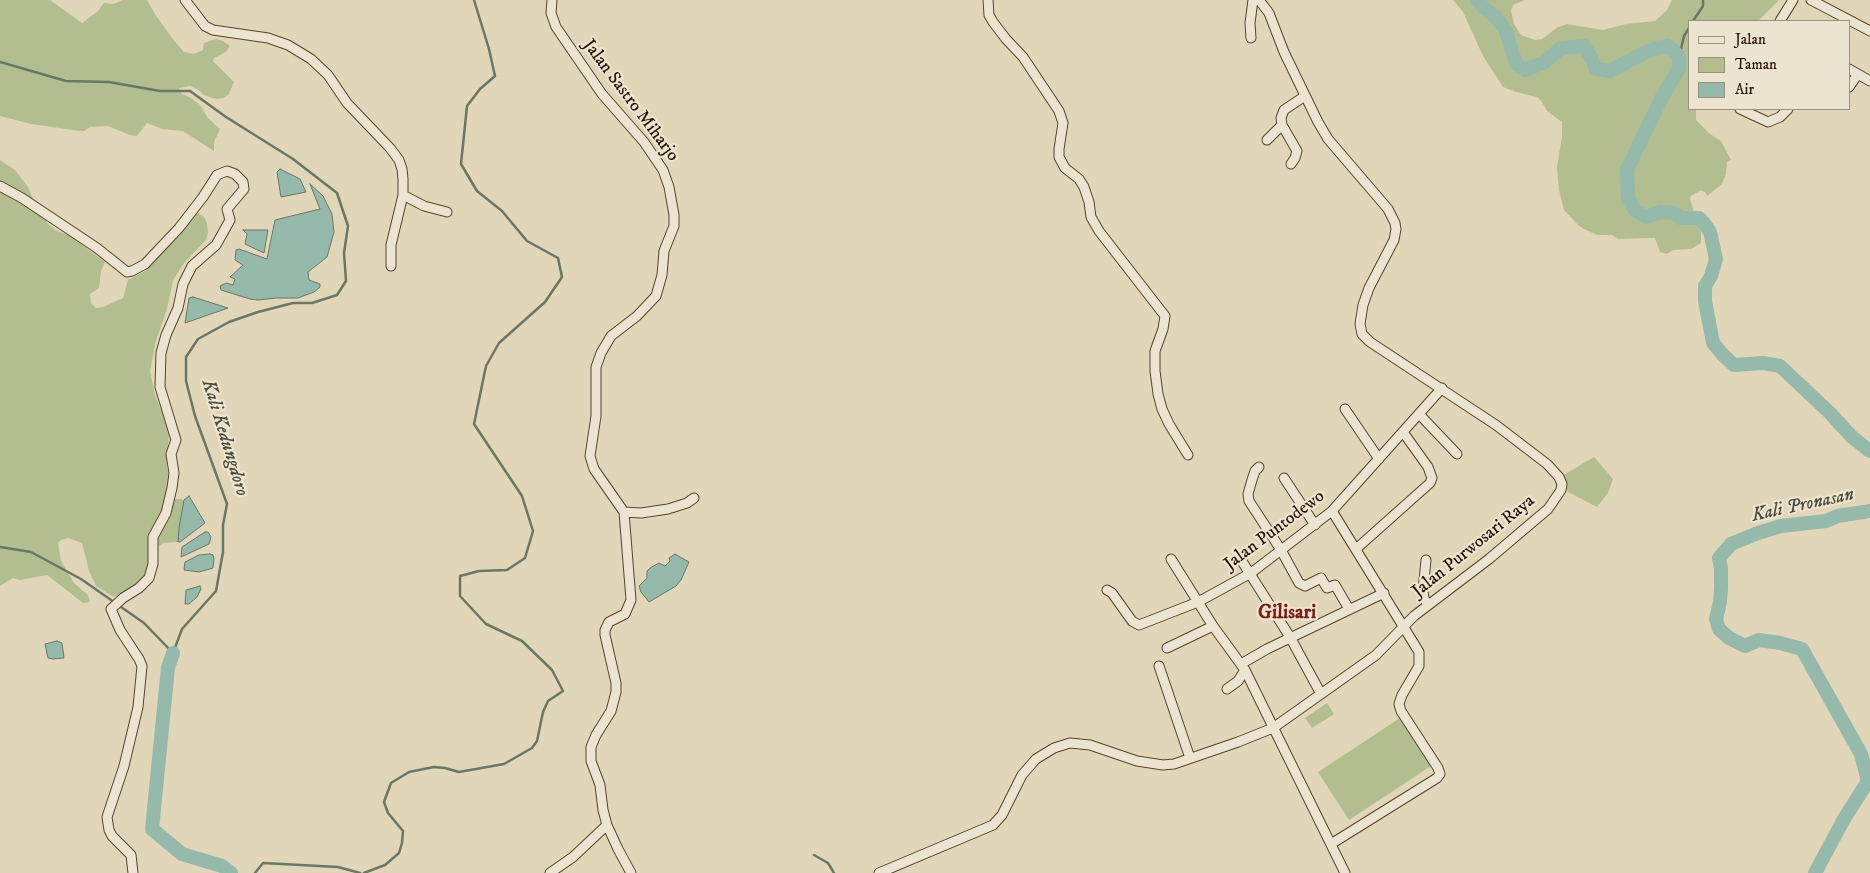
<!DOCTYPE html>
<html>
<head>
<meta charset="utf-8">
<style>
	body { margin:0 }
	#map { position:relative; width:1870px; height:873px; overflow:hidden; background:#e2d6b8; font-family:"IM FELL DW Pica",serif }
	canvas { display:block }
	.legend { position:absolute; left:1688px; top:20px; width:162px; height:90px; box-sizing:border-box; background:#ece4d1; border:1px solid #9d907d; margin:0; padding:6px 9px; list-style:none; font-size:15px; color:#261300 }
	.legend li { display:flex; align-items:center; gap:10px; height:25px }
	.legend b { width:25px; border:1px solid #9d907d }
</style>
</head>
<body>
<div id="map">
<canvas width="1870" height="873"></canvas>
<ul class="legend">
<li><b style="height:6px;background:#ece4d1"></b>Jalan</li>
<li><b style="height:14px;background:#b2be90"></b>Taman</li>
<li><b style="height:14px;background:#95b9ab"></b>Air</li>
</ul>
</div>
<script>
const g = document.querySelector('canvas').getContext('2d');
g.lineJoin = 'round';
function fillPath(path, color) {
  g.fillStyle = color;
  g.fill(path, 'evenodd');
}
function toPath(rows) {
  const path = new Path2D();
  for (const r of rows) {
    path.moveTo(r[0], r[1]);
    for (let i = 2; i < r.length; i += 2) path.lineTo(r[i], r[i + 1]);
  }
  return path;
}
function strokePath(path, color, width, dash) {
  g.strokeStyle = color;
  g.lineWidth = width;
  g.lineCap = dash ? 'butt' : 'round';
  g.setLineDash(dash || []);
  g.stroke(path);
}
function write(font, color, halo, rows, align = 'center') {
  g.font = font + ' "IM FELL DW Pica",serif';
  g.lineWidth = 4.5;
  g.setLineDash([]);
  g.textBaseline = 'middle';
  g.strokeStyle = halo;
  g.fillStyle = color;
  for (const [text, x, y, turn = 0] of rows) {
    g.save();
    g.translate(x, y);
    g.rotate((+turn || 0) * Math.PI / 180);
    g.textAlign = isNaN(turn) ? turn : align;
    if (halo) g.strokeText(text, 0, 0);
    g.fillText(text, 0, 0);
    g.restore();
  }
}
const green = toPath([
	[0,0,50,0,82,23,98,11,104,3,114,4,122,0,147,0,155,14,172,38,184,52,194,54,203,50,204,43,216,39,223,41,230,46,226,52,214,58,213,61,234,82,229,94,223,98,216,99,204,95,199,90,190,86,179,88,182,94,191,98,200,105,208,118,220,129,214,142,214,151,183,131,162,129,147,123,137,136,130,135,108,126,90,127,84,131,80,131,31,124,0,116],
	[1453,0,1525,0,1513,5,1511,11,1514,24,1521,35,1535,40,1542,39,1558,27,1567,24,1603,30,1626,24,1655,21,1667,10,1672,0,1779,0,1758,21,1689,21,1689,109,1696,109,1696,120,1710,134,1721,141,1731,160,1727,162,1726,174,1722,184,1707,196,1706,193,1701,190,1691,196,1690,199,1701,233,1701,243,1691,249,1673,250,1667,254,1660,252,1655,238,1618,239,1612,235,1597,235,1584,229,1578,225,1564,210,1559,190,1557,168,1562,136,1562,122,1547,111,1542,102,1537,97,1516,92,1503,87,1483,56,1463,12],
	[0,160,15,170,28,187,38,211,49,225,55,230,70,236,105,262,101,271,99,288,90,294,91,303,96,308,103,307,123,298,128,280,145,271,155,256,184,224,198,213,204,217,207,223,208,233,206,240,185,262,173,280,167,309,156,341,150,371,155,395,169,430,167,463,168,474,165,499,181,499,184,500,178,542,164,543,155,549,148,570,139,583,114,597,96,586,89,571,82,543,68,538,61,540,58,543,61,561,74,583,88,595,90,602,83,603,47,575,20,580,13,578,0,586],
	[1594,457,1613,479,1608,493,1597,507,1568,492,1562,476],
	[1327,703,1334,714,1312,728,1305,718],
	[1400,718,1431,766,1349,820,1318,772]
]);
const water = toPath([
	[280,169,300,179,306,192,281,197,277,172,280,169],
	[310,184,323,196,332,214,334,232,327,257,308,272,309,280,320,284,320,287,314,292,298,298,276,298,258,300,250,299,221,290,220,286,226,283,233,285,235,279,230,277,243,265,235,260,236,250,239,249,267,259,275,220,320,209,310,184],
	[243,230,268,230,264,253,245,244,247,234,243,230],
	[193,297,228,308,185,323,189,298,193,297],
	[189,496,205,523,180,542,178,542,179,528,184,500,189,496],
	[205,532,208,532,211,537,209,544,181,557,182,547,205,532],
	[210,554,213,555,214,558,213,568,199,572,184,570,185,562,199,555,210,554],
	[675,554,689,562,681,580,676,586,649,602,641,592,639,586,647,578,647,571,650,568,659,563,665,566,670,561,669,558,675,554],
	[200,586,201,589,197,597,189,604,185,604,186,590,200,586],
	[57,641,62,643,64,658,53,659,48,658,45,644,57,641]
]);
const stream = toPath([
	[1693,21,1703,6,1703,0],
	[1679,57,1684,36,1689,28],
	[0,62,66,81,109,82,160,91,190,91,226,117,293,159,337,193,348,226,344,253,346,281,337,295,312,303,293,303,258,312,229,322,198,339,186,357,186,381,195,416,227,504,223,525,223,552,216,591,182,629,173,653,144,623,81,579,31,552,0,547],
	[814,855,828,863,834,873],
	[255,873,263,863,338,867,360,873],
	[364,873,385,865,399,853,402,843,403,831,388,813,384,802,391,783,409,772,434,767,445,768,459,772,504,764,532,748,537,741,543,712,548,701,563,691,552,670,522,641,486,624,460,596,460,576,479,571,507,570,525,558,533,531,522,496,474,424,486,366,499,343,545,302,562,277,558,258,527,241,502,211,477,191,461,164,467,106,480,89,495,76,489,49,474,0]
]);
const river = toPath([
	[1477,0,1484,8,1496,17,1506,31,1516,64,1525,70,1545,62,1561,48,1584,46,1592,59,1596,69,1610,71,1646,52,1657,48,1668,46,1674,51,1679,57,1679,69,1662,97,1627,170,1628,198,1635,210,1646,217,1660,212,1674,213,1681,218,1699,218,1704,223,1710,232,1716,259,1711,276,1705,286,1705,301,1713,343,1723,355,1734,365,1763,363,1780,366,1830,413,1852,437,1870,451],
	[173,653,168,668,152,829,182,854,222,866,231,873],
	[1815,873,1844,819,1868,781,1861,754,1802,649,1780,643,1759,640,1745,646,1729,638,1719,629,1716,619,1720,602,1721,589,1721,568,1719,558,1731,544,1758,533,1781,526,1826,521,1838,516,1870,511]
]);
const minor = toPath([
	[185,0,205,26,213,30,268,38,288,45,311,59,328,75,347,103,390,148,399,160,402,169,403,179,403,195,391,245,391,266],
	[552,0,551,13,556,27,602,94,644,142,663,170,669,187,674,215,674,226,664,251,662,275,656,296,637,316,611,336,601,353,596,367,596,416,590,456,594,469,624,512,631,600,625,614,609,622,605,630,605,635,616,683,616,692,611,711,596,735,591,747,591,761,600,785,603,810,607,825,618,849,631,873],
	[988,0,989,15,993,22,1006,39,1023,57,1059,111,1063,123,1059,149,1059,157,1065,168,1079,179,1084,187,1089,202,1091,217,1099,231,1165,316,1163,329,1155,351,1155,371,1158,394,1162,409,1169,424,1188,455],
	[1811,0,1870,31],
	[1780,21,1793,0],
	[1251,38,1250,23,1253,0],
	[1849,69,1870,81],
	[1849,87,1858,74],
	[1740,109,1768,122,1780,117,1788,109],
	[1282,125,1297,151,1295,158,1291,164],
	[1267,140,1282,125,1281,118,1284,110,1305,96],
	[0,186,22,198,97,248,127,272,132,271,145,264,179,228,203,197,217,175,227,171,235,174,243,182,244,189,227,209,230,220,216,245,192,266,183,284,178,308,166,335,161,353,160,387,176,440,171,454,174,473,172,488,166,513,153,537,153,564,149,578,139,588,123,598,111,609,120,630,139,659,142,666,138,707,124,766,107,817,109,830,112,836,131,855,133,873],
	[403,195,424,206,447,212],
	[1345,409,1379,459],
	[1419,414,1457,454],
	[1259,467,1255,471,1252,480,1248,494,1249,501,1281,550,1299,583,1305,586,1321,578,1327,588,1335,585,1349,609],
	[1284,478,1315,525],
	[624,512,641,513,668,509,687,503,694,498],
	[1356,549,1430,483,1432,478,1428,467,1403,432],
	[1240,558,1290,637,1321,694],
	[1171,559,1213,626,1245,670,1345,873],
	[1426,560,1423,591,1424,598,1428,605],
	[1107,590,1112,593,1132,621,1139,625,1198,602,1251,573,1332,511,1442,388],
	[1167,648,1213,626],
	[1241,664,1267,649,1384,593],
	[1159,666,1190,758],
	[1227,689,1238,681,1245,670],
	[1331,844,1437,778,1440,774,1438,768,1401,711,1399,704,1402,695,1419,666,1419,652,1332,511],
	[550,873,573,857,607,825],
	[879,873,993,825,1002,815,1022,775,1036,759,1054,748,1070,743,1090,745,1137,761,1163,765,1174,764,1238,742,1273,728,1376,655,1414,616,1489,559,1548,509,1561,490,1562,484,1559,477,1547,464,1496,425,1370,342,1362,334,1360,324,1363,305,1369,288,1394,240,1396,229,1395,223,1388,209,1328,139,1318,122,1284,52,1269,13,1259,0]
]);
const streetNames = [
	["Jalan Sastro Miharjo",630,101,53],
	["Jalan Puntodewo",1275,531,-37],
	["Jalan Purwosari Raya",1474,547,-39]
];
const waterNames = [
	["Kali Kedungdoro",224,438,73],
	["Kali Pronasan",1803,506,-12]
];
const quarterNames = [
	["Gilisari",1287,614]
];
fillPath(green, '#b2be90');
fillPath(water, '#95b9ab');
strokePath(water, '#697767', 1);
strokePath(stream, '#697767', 2.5);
strokePath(river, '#95b9ab', 14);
strokePath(minor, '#55442e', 11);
strokePath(minor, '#ece4d1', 9);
write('18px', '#261300', '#ece4d1', streetNames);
write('italic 19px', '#4d4d3c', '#ece4d1', waterNames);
write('bold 20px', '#7a1f14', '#ece4d1', quarterNames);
</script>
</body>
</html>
